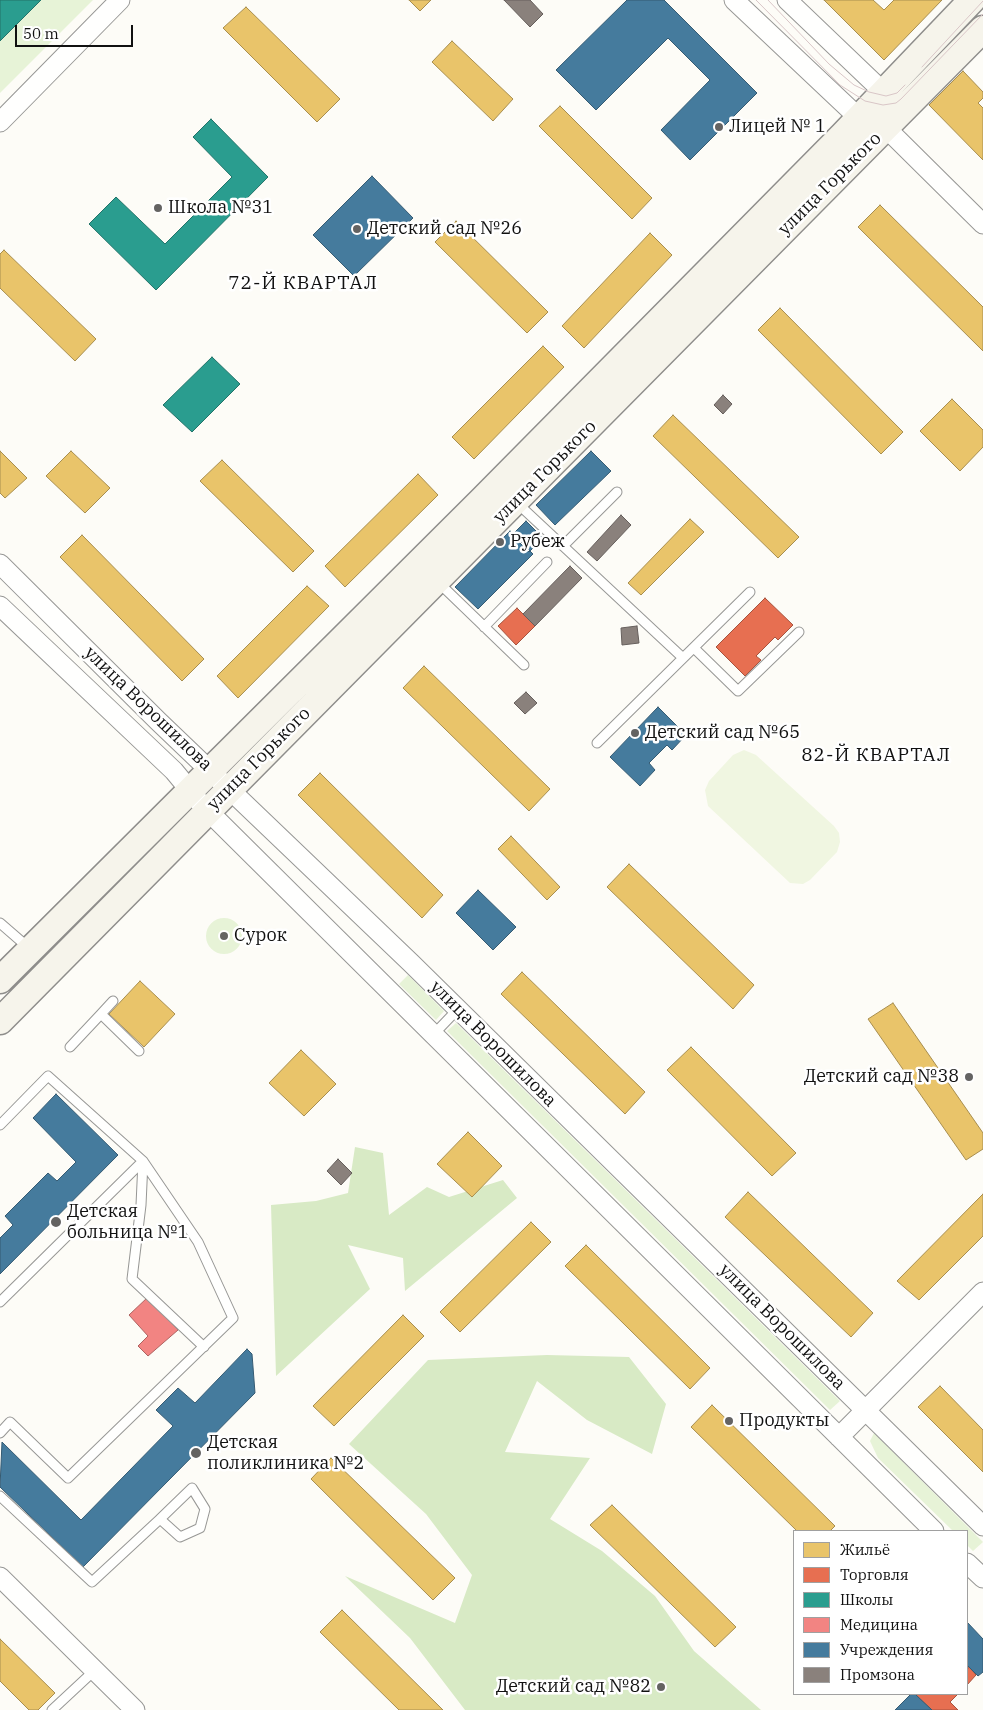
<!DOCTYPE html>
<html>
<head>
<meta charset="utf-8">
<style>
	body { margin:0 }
	#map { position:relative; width:983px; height:1710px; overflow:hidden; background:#fdfcf7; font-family:"IBM Plex Serif",serif }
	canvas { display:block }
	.legend { position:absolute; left:793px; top:1530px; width:175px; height:165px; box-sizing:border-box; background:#fff; border:1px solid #a0a0a0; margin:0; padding:6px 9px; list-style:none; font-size:15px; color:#111 }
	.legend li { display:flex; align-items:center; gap:10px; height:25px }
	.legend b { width:25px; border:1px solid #a0a0a0 }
	.scale { position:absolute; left:15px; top:25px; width:118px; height:22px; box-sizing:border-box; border:2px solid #111; border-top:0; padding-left:6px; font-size:15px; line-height:18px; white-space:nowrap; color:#111; -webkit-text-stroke:4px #fff; paint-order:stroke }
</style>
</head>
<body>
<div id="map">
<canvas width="983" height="1710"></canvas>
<ul class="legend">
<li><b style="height:14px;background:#e9c46a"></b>Жильё</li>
<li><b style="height:14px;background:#e76f51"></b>Торговля</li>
<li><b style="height:14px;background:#2a9d8f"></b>Школы</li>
<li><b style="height:14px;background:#f28482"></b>Медицина</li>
<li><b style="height:14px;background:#457b9d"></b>Учреждения</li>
<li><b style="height:14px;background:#8a817c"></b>Промзона</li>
</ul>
<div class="scale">50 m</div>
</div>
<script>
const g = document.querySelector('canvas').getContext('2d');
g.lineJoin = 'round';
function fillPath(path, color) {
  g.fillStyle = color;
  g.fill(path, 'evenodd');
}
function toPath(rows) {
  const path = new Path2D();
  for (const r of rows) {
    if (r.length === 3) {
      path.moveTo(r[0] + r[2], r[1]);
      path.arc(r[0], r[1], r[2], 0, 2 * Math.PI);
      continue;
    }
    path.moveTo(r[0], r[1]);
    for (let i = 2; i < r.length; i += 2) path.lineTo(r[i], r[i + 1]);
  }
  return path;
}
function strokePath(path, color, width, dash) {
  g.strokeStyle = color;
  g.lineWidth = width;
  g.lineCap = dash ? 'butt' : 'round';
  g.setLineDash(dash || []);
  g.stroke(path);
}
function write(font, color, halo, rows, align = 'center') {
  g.font = font + ' "IBM Plex Serif",serif';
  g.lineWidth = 5;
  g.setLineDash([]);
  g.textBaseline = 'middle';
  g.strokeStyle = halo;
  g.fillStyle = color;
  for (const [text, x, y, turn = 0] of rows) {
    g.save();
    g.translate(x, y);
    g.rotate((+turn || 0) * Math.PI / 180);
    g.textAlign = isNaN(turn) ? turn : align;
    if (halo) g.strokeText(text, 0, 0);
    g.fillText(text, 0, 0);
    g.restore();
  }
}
const green = toPath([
	[0,0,93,0,0,93],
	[224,936,18],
	[408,975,444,1011,436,1020,399,984],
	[456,1023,840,1401,830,1410,447,1031],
	[874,1433,983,1542,973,1551,967,1545,967,1531,953,1531,878,1458,870,1441]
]);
const forest = toPath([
	[355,1147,383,1153,389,1215,427,1187,449,1197,503,1180,517,1198,405,1291,403,1258,348,1245,370,1289,276,1376,271,1205,316,1201,348,1193],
	[547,1355,629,1357,666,1404,652,1454,587,1420,537,1381,505,1452,590,1458,550,1519,602,1551,655,1596,694,1651,761,1710,465,1710,410,1638,345,1576,455,1623,472,1575,426,1514,349,1444,428,1360]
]);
const pitch = toPath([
	[744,750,756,755,834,826,839,833,840,842,837,852,810,880,803,884,790,883,708,806,705,790,709,781,733,755]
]);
const homes = toPath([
	[409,0,431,0,420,11,409,0],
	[824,0,873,0,884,10,894,0,942,0,884,60,824,0],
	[246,7,340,99,317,122,223,28,246,7],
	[452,41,513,99,493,121,432,62,452,41],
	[963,71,983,92,983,98,978,103,983,108,983,160,929,105,963,71],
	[560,106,652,198,632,219,539,126,560,106],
	[880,205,983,307,983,351,858,227,880,205],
	[456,221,548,312,527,333,435,242,456,221],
	[650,233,672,255,584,348,562,326,650,233],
	[4,250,96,339,75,361,0,288,0,254,4,250],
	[780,308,903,432,881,454,758,330,780,308],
	[543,346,564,367,474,459,452,437,543,346],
	[952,399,983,430,983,447,960,471,920,431,952,399],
	[673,415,799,537,778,558,653,436,673,415],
	[0,451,27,478,5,498,0,493,0,451],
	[71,451,110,488,85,513,46,476,71,451],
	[222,460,314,551,293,572,200,481,222,460],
	[418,474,438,495,345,587,325,566,418,474],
	[690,519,704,532,641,595,628,583,690,519],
	[82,535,204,659,182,681,60,557,82,535],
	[307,586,329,606,238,698,217,676,307,586],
	[424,666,550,789,529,811,403,688,424,666],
	[320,773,443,895,422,918,298,795,320,773],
	[511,836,560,887,547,900,498,849,511,836],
	[629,864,754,985,733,1009,607,887,629,864],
	[522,972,645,1092,625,1114,501,994,522,972],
	[140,981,175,1014,144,1047,109,1014,140,981],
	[893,1003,983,1133,983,1149,966,1160,868,1019,893,1003],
	[691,1047,796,1153,772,1176,667,1070,691,1047],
	[301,1050,336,1084,304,1116,269,1083,301,1050],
	[468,1132,502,1166,472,1197,437,1164,468,1132],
	[748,1192,873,1313,851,1337,725,1217,748,1192],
	[983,1194,983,1236,919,1300,897,1281,983,1194],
	[531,1222,551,1242,460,1332,440,1312,531,1222],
	[586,1245,710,1368,690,1389,565,1266,586,1245],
	[403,1315,424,1336,334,1426,313,1406,403,1315],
	[940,1386,983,1430,983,1472,918,1407,940,1386],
	[712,1405,835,1526,830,1531,797,1531,691,1427,712,1405],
	[331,1458,455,1578,433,1600,311,1479,331,1458],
	[612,1505,736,1627,715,1647,590,1525,612,1505],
	[342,1610,443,1710,399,1710,320,1632,342,1610],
	[0,1639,55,1693,38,1710,29,1710,0,1681,0,1639]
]);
const shops = toPath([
	[765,598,793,625,778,640,775,637,756,656,761,660,745,676,716,647,765,598],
	[517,608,535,626,516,645,498,626,517,608],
	[969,1667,976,1675,967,1685,967,1670,969,1667],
	[915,1694,958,1694,950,1702,958,1710,931,1710,915,1694]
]);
const schools = toPath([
	[0,0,41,0,0,41,0,0],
	[211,119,268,177,156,290,89,224,116,197,165,244,232,177,193,137,211,119],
	[212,357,240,384,192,432,163,405,212,357]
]);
const health = toPath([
	[148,1297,178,1330,148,1356,138,1346,148,1336,129,1315,148,1297]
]);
const public = toPath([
	[627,0,664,0,757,93,690,160,661,130,710,80,668,38,596,110,556,70,627,0],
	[372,176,413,218,354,276,313,235,372,176],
	[591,451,611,471,555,525,536,505,591,451],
	[526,521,543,538,529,552,512,535,526,521],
	[510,531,533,554,478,609,455,587,510,531],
	[658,707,686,735,672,750,667,745,649,763,655,770,640,786,610,757,658,707],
	[478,890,516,927,493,950,456,913,478,890],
	[56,1094,118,1155,0,1274,0,1238,13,1225,5,1216,48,1173,57,1181,76,1162,33,1118,56,1094],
	[247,1349,252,1354,255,1393,83,1567,0,1487,2,1442,81,1520,173,1426,156,1410,178,1388,195,1403,247,1349],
	[967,1622,983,1639,983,1672,978,1676,967,1665,967,1622],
	[911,1694,915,1694,932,1710,895,1710,911,1694]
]);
const industry = toPath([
	[504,0,530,0,543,14,530,27,504,0],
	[723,395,732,404,723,414,714,405,723,395],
	[621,515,631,525,597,561,587,552,621,515],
	[570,566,582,578,535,626,523,614,570,566],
	[637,626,639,643,622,645,621,628,637,626],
	[526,692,537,703,525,714,514,703,526,692],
	[338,1159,352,1173,341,1185,327,1171,338,1159]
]);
const lane = toPath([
	[516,502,683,658],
	[563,546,617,492],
	[439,583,524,665],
	[484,627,547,562],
	[694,648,738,691,799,632],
	[597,743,750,592],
	[0,923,30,949],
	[101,1014,113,1001],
	[434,1034,457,1010],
	[70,1047,101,1014,139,1051],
	[0,1125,48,1076,143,1161,198,1242,233,1318,68,1478,10,1422,0,1433],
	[143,1161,141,1205,132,1279,204,1347],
	[0,1302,143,1161],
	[0,1496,92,1582,160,1519,192,1488,205,1509,200,1528,180,1537,160,1519],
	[52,1710,95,1670]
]);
const street = toPath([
	[734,0,859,118,886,128,983,224],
	[787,0,875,84,881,95,883,107],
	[0,122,120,0],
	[0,564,158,721,411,963,983,1526],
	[0,606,174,771,202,805,934,1531],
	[839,1437,983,1292],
	[967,1563,983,1578],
	[0,1577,135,1710]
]);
const secondary = toPath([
	[0,980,482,500,843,135,972,0],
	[0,1021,983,29]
]);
const tram = toPath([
	[756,0,840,85,865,101,883,105,896,103,901,99,983,14],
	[768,0,829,64,854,85,869,92,886,96,897,93,905,85],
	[922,67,983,1]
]);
const markers = [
	[719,127,5,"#646362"],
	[158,208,5,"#646362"],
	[357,229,5,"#646362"],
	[500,542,5,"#646362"],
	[635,733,5,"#646362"],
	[224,936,5,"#646362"],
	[969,1077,5,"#646362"],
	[56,1222,6,"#646362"],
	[729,1421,5,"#646362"],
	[196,1453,6,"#646362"],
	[661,1687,5,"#646362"]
];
const poiNames = [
	["Лицей № 1",729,127],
	["Школа №31",168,208],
	["Детский сад №26",367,229],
	["Рубеж",510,542],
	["Детский сад №65",645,733],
	["Сурок",234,936],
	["Детский сад №38",959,1077,"right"],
	["Детская",67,1212],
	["больница №1",67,1233],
	["Продукты",739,1421],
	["Детская",207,1443],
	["поликлиника №2",207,1464],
	["Детский сад №82",651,1687,"right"]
];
const streetNames = [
	["улица Горького",830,184,-45],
	["улица Горького",545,472,-45],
	["улица Ворошилова",148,709,44],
	["улица Горького",259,759,-45],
	["улица Ворошилова",493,1044,45],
	["улица Ворошилова",782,1327,45]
];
const neighbourhoodNames = [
	["72-Й КВАРТАЛ",303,284],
	["82-Й КВАРТАЛ",876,756]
];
fillPath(green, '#e7f3d7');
fillPath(forest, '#d8eac5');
fillPath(pitch, '#f0f6e1');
fillPath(homes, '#e9c46a');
strokePath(homes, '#a88e4f', 1);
fillPath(shops, '#e76f51');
strokePath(shops, '#a7533e', 1);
fillPath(schools, '#2a9d8f');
strokePath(schools, '#227369', 1);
fillPath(health, '#f28482');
strokePath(health, '#ae6260', 1);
fillPath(public, '#457b9d');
strokePath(public, '#355b73', 1);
fillPath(industry, '#8a817c');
strokePath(industry, '#665f5c', 1);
strokePath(lane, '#979795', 11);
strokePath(street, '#979795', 21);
strokePath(secondary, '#8e8d8b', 29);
strokePath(lane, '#fffffe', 9);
strokePath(street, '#fffffe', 19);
strokePath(secondary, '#f6f4eb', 26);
strokePath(tram, '#d9c6c7', 1);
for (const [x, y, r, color] of markers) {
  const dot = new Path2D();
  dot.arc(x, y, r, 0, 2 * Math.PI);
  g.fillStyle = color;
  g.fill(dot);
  strokePath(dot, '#fff', 2);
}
write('18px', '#111', '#fff', poiNames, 'left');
write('18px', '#111', '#fff', streetNames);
g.letterSpacing = '1px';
write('19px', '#111', '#fff', neighbourhoodNames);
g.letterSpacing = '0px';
</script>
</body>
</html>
